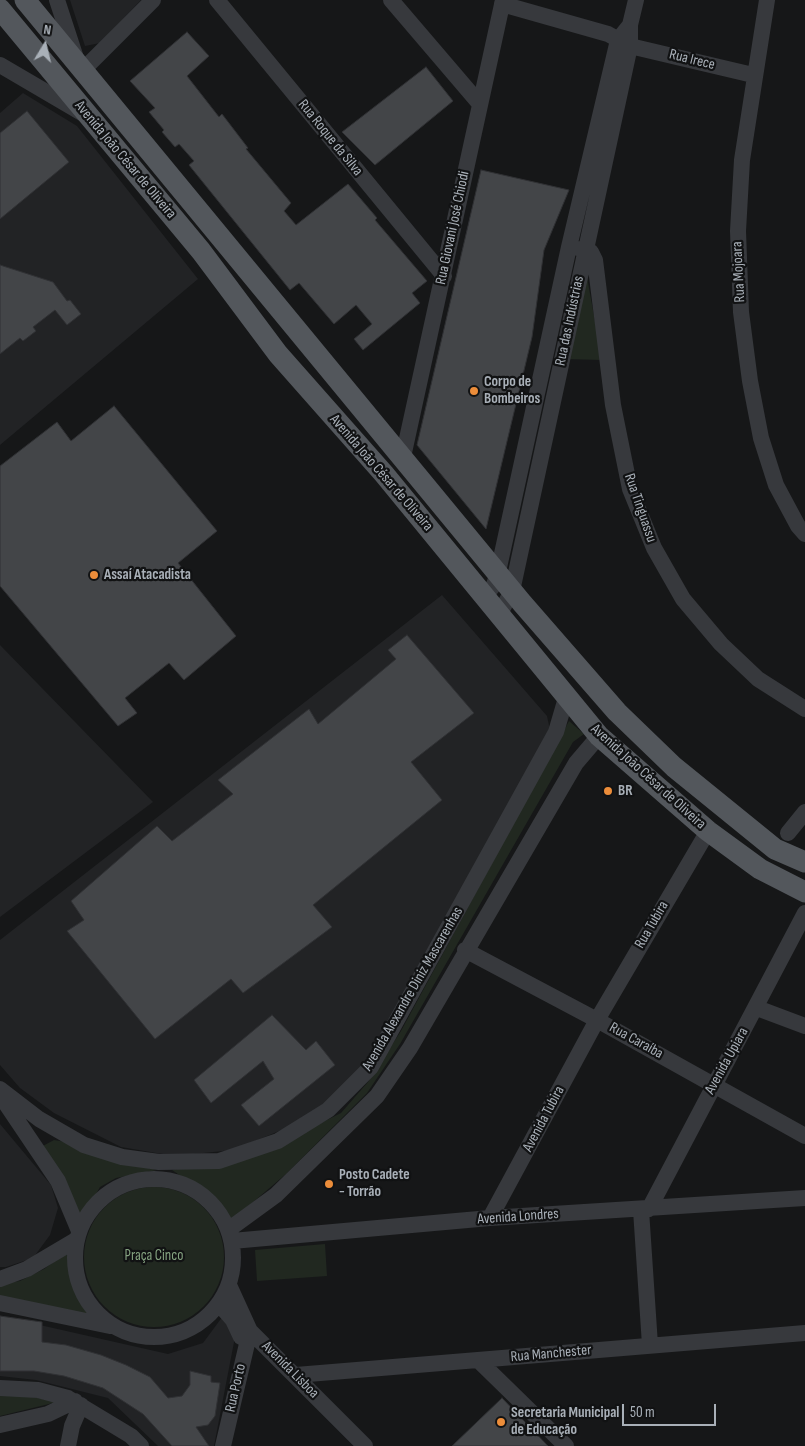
<!DOCTYPE html>
<html>
<head>
<meta charset="utf-8">
<style>
	body { margin:0 }
	#map { position:relative; width:805px; height:1446px; overflow:hidden; background:#161718; font-family:"Sofia Sans Condensed",sans-serif }
	canvas { display:block }
	.north { position:absolute; left:20px; top:20px; width:50px; height:50px; -webkit-text-stroke:4px #111213; paint-order:stroke; rotate:9deg; font-size:14px; font-weight:700; line-height:20px; text-align:center; color:#a9b0b8 }
	.north::after { content:''; display:block; margin:auto; width:18px; height:22px; background:#a9b0b8; clip-path:polygon(50% 0,100% 100%,50% 72%,0 100%) }
	.scale { position:absolute; left:622px; top:1404px; width:94px; height:22px; box-sizing:border-box; border:2px solid #a9b0b8; border-top:0; padding-left:6px; font-size:15px; line-height:18px; white-space:nowrap; color:#a9b0b8; -webkit-text-stroke:4px #111213; paint-order:stroke }
</style>
</head>
<body>
<div id="map">
<canvas width="805" height="1446"></canvas>
<div class="north">N</div>
<div class="scale">50 m</div>
</div>
<script>
const g = document.querySelector('canvas').getContext('2d');
g.lineJoin = 'round';
function fillPath(path, color) {
  g.fillStyle = color;
  g.fill(path, 'evenodd');
}
function toPath(rows) {
  const path = new Path2D();
  for (const r of rows) {
    if (r.length === 3) {
      path.moveTo(r[0] + r[2], r[1]);
      path.arc(r[0], r[1], r[2], 0, 2 * Math.PI);
      continue;
    }
    path.moveTo(r[0], r[1]);
    for (let i = 2; i < r.length; i += 2) path.lineTo(r[i], r[i + 1]);
  }
  return path;
}
function strokePath(path, color, width, dash) {
  g.strokeStyle = color;
  g.lineWidth = width;
  g.lineCap = dash ? 'butt' : 'round';
  g.setLineDash(dash || []);
  g.stroke(path);
}
function write(font, color, halo, rows, align = 'center') {
  g.font = font + ' "Sofia Sans Condensed",sans-serif';
  g.lineWidth = 4.5;
  g.setLineDash([]);
  g.textBaseline = 'middle';
  g.strokeStyle = halo;
  g.fillStyle = color;
  for (const [text, x, y, turn = 0] of rows) {
    g.save();
    g.translate(x, y);
    g.rotate((+turn || 0) * Math.PI / 180);
    g.textAlign = isNaN(turn) ? turn : align;
    if (halo) g.strokeText(text, 0, 0);
    g.fillText(text, 0, 0);
    g.restore();
  }
}
const built = toPath([
	[70,0,141,0,100,43,85,46],
	[23,93,77,126,198,279,0,445,0,113],
	[442,595,547,716,550,730,375,1048,361,1067,327,1104,289,1127,233,1150,174,1156,121,1147,54,1113,20,1088,0,1065,0,940],
	[0,645,153,802,0,917],
	[0,1124,51,1185,58,1208,50,1235,33,1258,6,1267,0,1267],
	[0,1316,168,1354,203,1343,223,1316,235,1337,214,1446,158,1446,108,1398,36,1380,0,1376]
]);
const green = toPath([
	[585,266,602,360,565,359],
	[569,721,584,734,573,742,400,1044,367,1093,286,1174,232,1220,215,1199,172,1170,261,1153,341,1113,368,1082,401,1031],
	[54,1140,72,1143,102,1156,157,1170,116,1178,100,1187,79,1224,41,1147],
	[154,1257,70],
	[325,1244,327,1276,257,1281,255,1250],
	[70,1250,73,1278,79,1299,94,1316,0,1297,0,1284,20,1281,44,1269],
	[0,1390,57,1402,0,1416]
]);
const building = toPath([
	[187,32,209,56,187,76,219,117,222,114,248,148,246,149,291,203,284,211,296,225,348,184,377,218,375,220,427,281,412,293,420,303,363,350,354,339,372,324,356,305,334,324,299,283,290,290,189,165,194,161,179,144,175,147,162,132,164,130,149,112,155,108,130,81,187,32],
	[426,67,453,101,375,165,342,132,426,67],
	[27,111,69,162,0,219,0,133,27,111],
	[481,170,569,190,544,250,532,337,486,529,417,445,481,170],
	[0,265,53,282,67,301,70,300,81,314,67,325,55,310,33,327,36,331,23,341,20,338,0,354,0,265],
	[114,406,217,531,178,563,236,636,184,680,169,663,125,698,137,713,118,726,0,586,0,466,57,422,71,441,114,406],
	[407,635,474,713,411,762,442,800,313,905,332,927,243,993,231,979,155,1039,67,931,84,920,71,901,157,826,172,841,233,794,218,780,309,709,318,724,396,659,388,650,407,635],
	[272,1015,306,1050,316,1041,335,1065,259,1126,241,1105,274,1079,263,1061,211,1103,194,1080,272,1015],
	[0,1316,42,1322,42,1342,66,1345,101,1355,126,1365,150,1377,168,1398,182,1396,190,1385,190,1371,211,1376,211,1382,220,1383,215,1416,208,1425,196,1427,209,1446,172,1446,143,1414,103,1388,64,1376,34,1371,0,1371,0,1316],
	[502,1398,548,1446,452,1446,502,1398]
]);
const minor = toPath([
	[57,0,76,58],
	[217,0,444,276],
	[391,0,479,103],
	[767,0,742,160,738,231,741,312,750,381,761,438,776,485,798,526,805,534],
	[502,4,608,34,630,46,753,75],
	[0,65,82,113],
	[83,70,153,0],
	[580,249,591,252,595,260,613,405,630,489,654,548,683,599,721,644,758,679,805,709],
	[403,457,503,0],
	[485,596,494,585,498,572,569,247,618,40,630,25],
	[499,615,512,591,630,46,630,25,636,0],
	[788,833,805,812],
	[465,950,597,1020,805,1136],
	[757,1008,805,1026],
	[0,1089,39,1119,84,1145,122,1157,159,1162,219,1161,278,1141,328,1110,371,1067,556,732,566,698],
	[0,1095,58,1181,79,1231],
	[154,1258,79],
	[649,1209,805,913],
	[641,1210,650,1345],
	[490,1218,597,1020,708,831],
	[228,1230,276,1195,377,1096,410,1048,576,763,599,736],
	[232,1241,490,1218,805,1198],
	[0,1279,27,1269,76,1240],
	[229,1285,250,1331,365,1446],
	[0,1303,110,1326],
	[219,1304,233,1320,241,1337],
	[478,1360,566,1446],
	[296,1375,805,1333],
	[0,1388,38,1390,68,1398,131,1436,141,1446],
	[0,1425,48,1414,75,1401],
	[68,1446,72,1426,81,1405],
	[223,1446,250,1331]
]);
const major = toPath([
	[25,0,522,603,617,712,674,767,775,849,805,862],
	[0,9,201,251,278,354,384,474,599,736,708,831,760,869,805,892]
]);
const markers = [
	[474,391,5,"#ec8d3a"],
	[94,575,5,"#ec8d3a"],
	[608,791,5,"#ec8d3a"],
	[329,1184,5,"#ec8d3a"],
	[501,1422,5,"#ec8d3a"]
];
const streetNames = [
	["Rua Irece",692,60,14],
	["Rua Roque da Silva",330,138,51],
	["Avenida João César de Oliveira",125,160,50],
	["Rua Giovani José Chiodi",453,228,-78],
	["Rua Mojoara",739,272,-93],
	["Rua das Indústrias",570,321,-78],
	["Avenida João César de Oliveira",381,473,49],
	["Rua Tinguassu",640,508,71],
	["Avenida João César de Oliveira",648,777,42],
	["Rua Tubira",652,925,-60],
	["Avenida Alexandre Diniz Mascarenhas",413,989,-60],
	["Rua Caraíba",636,1041,29],
	["Avenida Upiara",727,1061,-61],
	["Avenida Tubira",544,1119,-62],
	["Avenida Londres",518,1217,-4],
	["Rua Manchester",551,1354,-5],
	["Avenida Lisboa",290,1370,45],
	["Rua Porto",236,1388,-77]
];
const poiNames = [
	["Corpo de",484,382],
	["Bombeiros",484,399],
	["Assaí Atacadista",104,575],
	["BR",618,791],
	["Posto Cadete",339,1175],
	["- Torrão",339,1192],
	["Secretaria Municipal",511,1413],
	["de Educação",511,1430]
];
const parkNames = [
	["Praça Cinco",154,1256]
];
fillPath(built, '#222325');
fillPath(green, '#212820');
fillPath(building, '#434548');
strokePath(building, '#303134', 1);
strokePath(minor, '#37393d', 16);
strokePath(major, '#53575c', 21);
for (const [x, y, r, color] of markers) {
  const dot = new Path2D();
  dot.arc(x, y, r, 0, 2 * Math.PI);
  g.fillStyle = color;
  g.fill(dot);
  strokePath(dot, '#111213', 2);
}
write('15px', '#a9b0b8', '#111213', streetNames);
write('bold 15px', '#a9b0b8', '#111213', poiNames, 'left');
write('15px', '#85a280', '#111213', parkNames);
</script>
</body>
</html>
